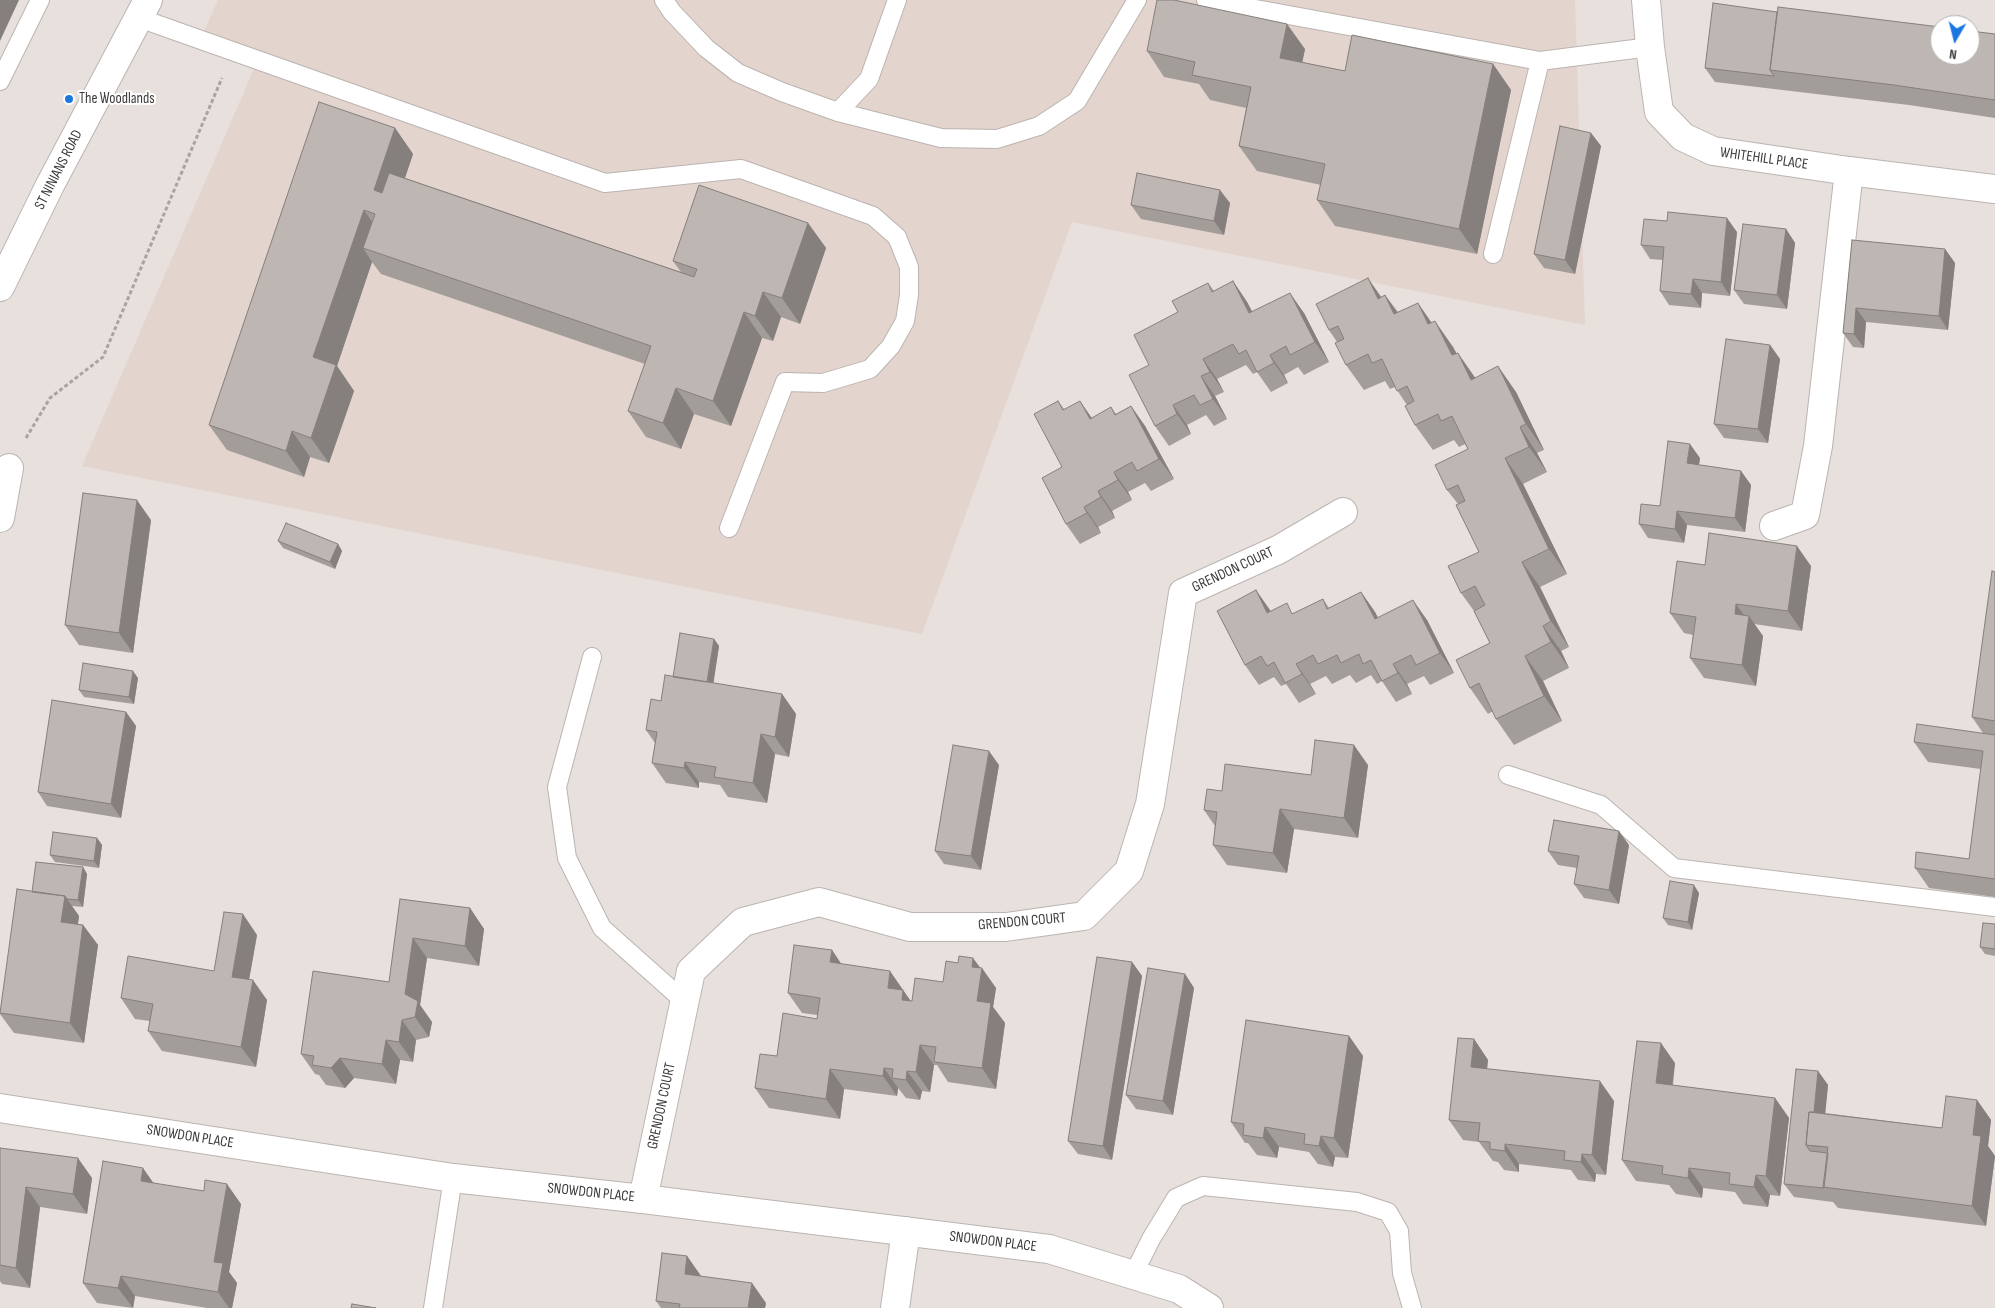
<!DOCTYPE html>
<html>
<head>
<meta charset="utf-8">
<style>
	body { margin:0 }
	#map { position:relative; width:1995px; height:1308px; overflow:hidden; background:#e7e0dc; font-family:"Sofia Sans Condensed",sans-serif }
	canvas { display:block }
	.north { position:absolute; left:1930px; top:15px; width:50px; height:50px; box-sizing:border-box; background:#fff; border:1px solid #b1b0b0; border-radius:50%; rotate:188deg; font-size:14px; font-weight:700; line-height:20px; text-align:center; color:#3d3a39 }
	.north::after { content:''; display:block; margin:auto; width:18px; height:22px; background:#1b77e0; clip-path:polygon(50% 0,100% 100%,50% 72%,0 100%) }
</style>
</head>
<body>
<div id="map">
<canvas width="1995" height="1308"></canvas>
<div class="north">N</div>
</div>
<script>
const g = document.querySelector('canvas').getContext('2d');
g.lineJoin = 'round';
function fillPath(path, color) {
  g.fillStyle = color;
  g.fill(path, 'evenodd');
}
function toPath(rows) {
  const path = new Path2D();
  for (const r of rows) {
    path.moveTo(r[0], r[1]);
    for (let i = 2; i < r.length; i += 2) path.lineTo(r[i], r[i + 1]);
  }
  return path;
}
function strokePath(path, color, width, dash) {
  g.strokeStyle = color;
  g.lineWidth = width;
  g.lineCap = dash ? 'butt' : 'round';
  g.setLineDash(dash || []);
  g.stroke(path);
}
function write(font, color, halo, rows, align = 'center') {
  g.font = font + ' "Sofia Sans Condensed",sans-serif';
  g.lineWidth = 4;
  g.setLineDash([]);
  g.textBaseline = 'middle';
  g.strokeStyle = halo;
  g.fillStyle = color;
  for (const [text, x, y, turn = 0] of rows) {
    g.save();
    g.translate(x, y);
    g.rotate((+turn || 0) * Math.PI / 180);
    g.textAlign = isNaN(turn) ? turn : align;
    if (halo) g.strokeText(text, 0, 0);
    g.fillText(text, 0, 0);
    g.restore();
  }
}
const built = toPath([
	[218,0,1575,0,1585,325,1072,222,922,634,82,466,257,62,200,40]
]);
const path = toPath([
	[26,438,50,398,103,357,222,78]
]);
const lane = toPath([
	[664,0,672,12,706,48,738,73,782,92,838,112,941,138,997,139,1039,126,1077,101,1137,0],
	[1206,0,1540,61,1650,47],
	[139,18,605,183,741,169,873,216,897,237,909,267,909,295,905,321,891,346,870,369,823,383,785,382,729,528],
	[0,81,40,0],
	[838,112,869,79,897,0],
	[1493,254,1540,61],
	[592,657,557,787,567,858,602,928,684,1001],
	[1508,775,1601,805,1674,868,1995,907],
	[1133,1275,1151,1239,1176,1198,1203,1186,1357,1202,1388,1212,1399,1231,1402,1273,1412,1308],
	[433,1308,453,1178]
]);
const street = toPath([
	[1646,0,1650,47,1659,112,1683,137,1713,151,1849,171,1995,189],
	[0,518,9,468],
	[1774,526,1805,515,1818,446,1849,171],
	[643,1199,691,971,743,922,819,902,910,927,1006,927,1084,916,1129,871,1150,804,1183,593,1278,550,1343,512],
	[895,1308,906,1231]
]);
const secondary = toPath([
	[0,287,50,185,148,0],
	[0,1108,453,1178,643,1199,1049,1249,1179,1289,1209,1308]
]);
const wall = toPath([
	[1777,12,1995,34,1995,118,1909,105,1715,82,1705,68],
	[1305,49,1302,62,1345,71,1493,64,1511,90,1477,254,1335,226,1317,200,1321,185,1257,171,1239,146,1246,108,1210,100,1199,84,1164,77,1147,51],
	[395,128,413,154,405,178,681,272,673,261,808,223,826,248,800,324,781,317,773,341,762,338,731,426,694,414,681,449,646,437,628,411,645,364,381,274,372,262,337,366,354,391,329,463,310,457,304,477,227,450,209,425],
	[1591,133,1601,146,1575,274,1544,268,1534,254],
	[1230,203,1224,235,1141,219,1131,205],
	[1786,229,1795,243,1787,309,1744,304,1734,290],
	[1737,232,1730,296,1702,293,1701,308,1669,305,1660,291,1663,260,1650,259,1641,245],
	[1852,240,1945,249,1955,263,1948,330,1866,322,1864,348,1853,347,1843,333],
	[1233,281,1247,302,1252,311,1304,313,1329,362,1304,375,1298,367,1284,375,1288,383,1271,392,1257,372,1253,374,1246,365,1217,379,1224,392,1215,396,1227,419,1214,426,1206,415,1187,425,1191,434,1169,446,1155,426,1149,365,1178,312,1208,283,1214,291],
	[1385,295,1398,312,1431,323,1453,347,1457,354,1475,378,1516,392,1544,450,1537,453,1547,472,1523,484,1567,574,1540,587,1569,647,1561,651,1569,668,1543,681,1562,721,1514,745,1496,719,1493,711,1488,714,1470,688,1490,643,1474,611,1461,593,1479,552,1458,504,1447,490,1468,449,1465,444,1459,447,1454,440,1433,450,1415,425,1407,405,1395,387,1390,389,1385,381,1364,390,1346,365,1337,342,1329,330],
	[1770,345,1780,359,1768,443,1724,438,1714,424],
	[1058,401,1064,409,1092,418,1111,407,1116,414,1131,406,1145,426,1174,479,1151,491,1145,483,1128,492,1132,500,1112,511,1115,518,1098,527,1101,533,1080,544,1066,524],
	[1700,458,1699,465,1741,471,1751,485,1745,532,1687,525,1684,543,1648,538,1639,524,1660,506],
	[151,520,133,653,79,645,65,625],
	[278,541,338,544,342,551,335,569,283,548],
	[1705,565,1811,566,1802,631,1754,624,1763,636,1756,686,1704,678,1690,658,1693,635,1684,633,1670,613],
	[1995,572,1995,897,1929,888,1915,868,1969,859,1981,769,1928,762,1914,742,1983,733,1972,717],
	[1361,592,1375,612,1378,618,1427,620,1454,673,1430,685,1424,676,1407,684,1412,694,1396,702,1382,681,1377,684,1371,675,1356,683,1350,675,1332,684,1326,676,1310,684,1316,694,1299,703,1286,684,1281,686,1274,677,1259,685,1245,665,1270,611,1294,614,1323,599,1329,608],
	[714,639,719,646,713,683,782,694,796,714,789,757,775,754,767,803,728,797,720,785,699,782,699,788,666,783,652,763,655,743,646,730,661,701,673,677],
	[138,678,134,704,84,697,79,690],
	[126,712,136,726,121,818,47,806,38,792],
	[999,765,981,870,944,864,935,851],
	[1368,765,1358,838,1294,829,1287,873,1227,865,1213,845,1215,826,1204,810,1222,791],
	[97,838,102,845,99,868,55,862,50,855],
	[1629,845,1619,904,1584,898,1574,884,1577,868,1558,865,1548,851],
	[83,867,87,874,83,907,72,906,79,916,78,924,83,925,98,945,84,1043,14,1033,0,1014,0,1010,32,892],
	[1699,893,1692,930,1668,925,1663,918],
	[400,899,470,908,484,929,479,966,427,958,420,1005,432,1022,429,1037,416,1040,413,1062,400,1060,396,1084,354,1078,345,1088,326,1085,319,1075,315,1074,301,1054,389,982],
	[1995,924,1995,956,1985,954,1980,947],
	[257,935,249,979,267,1000,256,1067,162,1051,148,1031,150,1021,135,1019,121,998,214,971],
	[832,950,841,964,904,991,904,992,910,1001,912,1001,943,982,980,968,996,988,993,1007,1005,1023,996,1089,948,1082,937,1065,934,1065,930,1092,922,1091,920,1100,906,1098,898,1088,897,1096,844,1089,840,1119,769,1108,755,1088,777,1056,817,1019,817,1015,802,1013,788,993],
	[1132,962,1142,976,1112,1160,1078,1154,1068,1141],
	[1185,974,1194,988,1173,1115,1136,1109,1126,1095],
	[1349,1036,1363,1056,1348,1158,1335,1157,1333,1167,1318,1164,1309,1152,1279,1147,1277,1158,1257,1155,1248,1143,1245,1143,1231,1122],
	[1474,1039,1488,1060,1487,1069,1614,1101,1606,1175,1596,1174,1595,1182,1578,1180,1571,1170,1519,1164,1519,1172,1504,1170,1498,1162,1493,1161,1479,1142,1463,1140,1449,1120],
	[1675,1063,1673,1085,1775,1098,1789,1118,1780,1196,1770,1195,1768,1207,1743,1204,1735,1192,1703,1188,1702,1198,1676,1194,1669,1185,1636,1181,1622,1160],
	[1818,1071,1828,1085,1825,1113,1942,1128,1977,1100,1991,1120,1988,1146,1995,1156,1986,1226,1838,1208,1833,1202,1794,1197,1784,1184],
	[0,1148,92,1178,87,1214,40,1207,30,1288,2,1284,0,1281],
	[154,1183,241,1204,229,1272,237,1283,232,1308,207,1308,135,1296,133,1308,97,1303,83,1283],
	[687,1256,701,1276,766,1303,765,1308,661,1308,656,1301]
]);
const shadedWall = toPath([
	[0,0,19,0,0,41],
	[1287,24,1305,49,1298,84,1280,58],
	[1493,64,1511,90,1477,254,1459,229],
	[395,128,413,154,392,216,374,190],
	[1591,133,1601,146,1575,274,1565,260],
	[1220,190,1230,203,1224,235,1214,221],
	[364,210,381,235,363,248,372,262,337,366,354,391,329,463,311,438,313,357],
	[1727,218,1737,232,1730,296,1721,282],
	[808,223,826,248,800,324,782,298],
	[1786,229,1795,243,1787,309,1777,295],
	[1945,249,1955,263,1948,330,1939,316],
	[1368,278,1386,304,1378,299],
	[1693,279,1702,293,1701,308,1691,294],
	[1233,281,1247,302,1263,333,1249,313],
	[763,292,781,317,773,341,755,316],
	[1290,293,1304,313,1329,362,1315,342],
	[1385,295,1403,321,1394,314],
	[1418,303,1436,329,1428,324],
	[1856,308,1866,322,1864,348,1854,334],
	[744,312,762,338,731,426,713,401],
	[1435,321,1453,347,1470,381,1452,355],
	[1770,345,1780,359,1768,443,1758,429],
	[1458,353,1476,379,1471,380],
	[1270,355,1284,375,1288,383,1274,363],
	[1203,359,1217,379,1224,392,1210,372],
	[1498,366,1516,392,1544,450,1526,424],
	[1201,376,1215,396,1227,419,1213,399],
	[676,388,694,414,681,449,663,423],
	[1080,401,1094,421,1090,419],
	[1173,405,1187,425,1191,434,1177,414],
	[1131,406,1145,426,1174,479,1159,459],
	[1520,427,1537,453,1547,472,1529,447],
	[292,431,310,457,304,477,286,451],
	[1690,444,1700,458,1697,477,1687,463],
	[1505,458,1523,484,1567,574,1549,549],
	[1741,471,1751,485,1745,532,1735,518],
	[1114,472,1128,492,1132,500,1118,480],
	[1098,491,1112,511,1115,518,1101,497],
	[137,500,151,520,133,653,119,633],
	[1084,507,1098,527,1101,533,1087,513],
	[1677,511,1687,525,1684,543,1675,529],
	[338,544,342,551,335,569,330,562],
	[1797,546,1811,566,1802,631,1788,611],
	[1522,562,1540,587,1569,647,1551,621],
	[1256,590,1270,610,1281,633,1267,613],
	[1361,592,1375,612,1389,639,1375,619],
	[1413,600,1427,620,1454,673,1440,653],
	[1736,604,1748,621,1749,616,1763,636,1756,686,1742,665,1735,614],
	[1543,626,1561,651,1569,668,1551,642],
	[714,639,719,646,712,693,707,686],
	[1525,656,1543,681,1562,721,1544,696],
	[1296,664,1310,684,1316,694,1302,674],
	[1393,664,1407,684,1412,694,1398,673],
	[133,671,138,678,134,704,129,697],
	[782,694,796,714,789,757,775,737],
	[126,712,136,726,121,818,111,804],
	[761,734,775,754,767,803,753,783],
	[1354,745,1368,765,1358,838,1344,818],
	[989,751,999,765,981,870,971,856],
	[685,762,699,782,699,788,684,768],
	[1280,809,1294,829,1287,873,1273,853],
	[1619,831,1629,845,1619,904,1609,890],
	[97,838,102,845,99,868,94,861],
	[83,867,87,874,83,907,78,900],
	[1694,885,1699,893,1692,930,1688,922],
	[65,896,79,916,75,942,61,922],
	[470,908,484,929,479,966,465,946],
	[243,914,257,935,246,997,232,977],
	[83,925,98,945,84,1043,70,1023],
	[413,938,427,958,420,1005,432,1022,429,1037,415,1017,405,994],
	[832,950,846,971,830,962],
	[973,958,982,970,982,968,996,988,993,1007,1005,1023,996,1089,982,1068,977,1001,972,967],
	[1132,962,1142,976,1112,1160,1103,1146],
	[890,971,917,1010,916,1020,888,988],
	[1185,974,1194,988,1173,1115,1163,1101],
	[253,980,267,1000,256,1067,241,1047],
	[402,1020,416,1040,413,1062,399,1042],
	[1349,1036,1363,1056,1348,1158,1334,1138],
	[1474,1039,1488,1060,1485,1087,1471,1067],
	[386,1040,400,1060,396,1084,382,1064],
	[1661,1043,1675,1063,1670,1103,1656,1083],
	[920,1045,934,1065,930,1092,916,1072],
	[340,1058,354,1078,345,1088,331,1068],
	[884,1068,898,1088,897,1096,883,1076],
	[830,1069,844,1089,840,1119,826,1099],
	[907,1071,922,1091,920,1100,906,1080],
	[1818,1071,1828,1085,1822,1147,1811,1146],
	[1600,1081,1614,1101,1606,1175,1592,1155],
	[1775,1098,1789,1118,1780,1196,1766,1176],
	[1977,1100,1991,1120,1988,1146,1995,1156,1986,1226,1972,1206,1973,1135],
	[1265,1127,1279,1147,1277,1158,1263,1138],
	[1321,1136,1335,1157,1333,1167,1319,1146],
	[1505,1144,1519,1164,1519,1172,1505,1151],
	[1582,1154,1596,1174,1595,1182,1581,1162],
	[78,1158,92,1178,87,1214,73,1194],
	[143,1168,157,1188,141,1181],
	[1689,1168,1703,1188,1702,1198,1688,1178],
	[1756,1175,1770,1195,1768,1207,1754,1187],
	[227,1184,241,1204,229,1272,237,1283,232,1308,229,1308,218,1292,214,1262],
	[26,1187,40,1207,30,1288,16,1268],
	[687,1256,701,1276,685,1274],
	[121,1276,135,1296,133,1308,118,1288],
	[752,1283,766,1303,765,1308,748,1308]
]);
const building = toPath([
	[1157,0,1174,0,1287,24,1280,58,1345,71,1352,35,1493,64,1459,229,1317,200,1325,164,1239,146,1251,87,1192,75,1195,62,1147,51,1157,0],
	[1713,3,1777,12,1770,70,1774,76,1705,68,1713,3],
	[1778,7,1940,27,1940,55,1970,55,1970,31,1995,34,1995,100,1894,85,1770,70,1778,7],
	[319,102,395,128,374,190,382,193,389,173,694,277,697,269,673,261,699,185,808,223,782,298,763,292,755,316,744,312,713,401,676,388,663,423,628,411,651,346,363,248,375,214,364,210,313,357,336,365,311,438,292,431,286,451,209,425,319,102],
	[1560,126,1591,133,1565,260,1534,254,1560,126],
	[1137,173,1220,190,1214,221,1131,205,1137,173],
	[1668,212,1727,218,1721,282,1693,279,1691,294,1660,291,1664,247,1641,245,1644,219,1667,221,1668,212],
	[1743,224,1786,229,1777,295,1734,290,1743,224],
	[1852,240,1945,249,1939,316,1856,308,1854,334,1843,333,1852,240],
	[1368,278,1378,299,1385,295,1394,314,1418,303,1428,324,1435,321,1452,355,1458,353,1471,380,1498,366,1526,424,1520,427,1529,447,1505,458,1549,549,1522,562,1551,621,1543,626,1551,642,1525,656,1544,696,1496,719,1479,683,1470,688,1456,660,1490,643,1474,611,1485,605,1475,586,1461,593,1448,566,1479,552,1456,505,1465,501,1458,485,1447,490,1435,465,1468,449,1452,416,1441,421,1438,414,1415,425,1405,406,1414,401,1407,386,1397,391,1382,359,1372,363,1368,354,1346,365,1335,343,1344,339,1338,326,1329,330,1316,304,1368,278],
	[1233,281,1249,313,1290,293,1315,342,1290,355,1286,346,1270,355,1274,363,1257,372,1246,350,1239,354,1233,344,1203,359,1210,372,1201,376,1213,399,1200,405,1194,395,1173,405,1177,414,1155,426,1129,375,1149,365,1134,335,1178,312,1172,301,1208,283,1212,292,1233,281],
	[1726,339,1770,345,1758,429,1714,424,1726,339],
	[1058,401,1063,410,1080,401,1090,419,1111,407,1115,415,1131,406,1159,459,1137,471,1132,462,1114,472,1118,480,1098,491,1101,497,1084,507,1087,513,1066,524,1042,478,1062,467,1034,414,1058,401],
	[1668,441,1690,444,1687,463,1741,471,1735,518,1677,511,1675,529,1639,524,1641,504,1660,506,1668,441],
	[83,493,137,500,119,633,65,625,83,493],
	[286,523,338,544,330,562,278,541,286,523],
	[1709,533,1797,546,1788,611,1736,604,1735,614,1749,616,1742,665,1690,658,1696,617,1670,613,1677,561,1705,565,1709,533],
	[1992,571,1995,572,1995,721,1972,717,1992,571],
	[1256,590,1267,613,1287,603,1292,614,1323,599,1327,609,1361,592,1375,619,1413,600,1440,653,1416,665,1411,655,1393,664,1398,673,1382,681,1371,660,1363,664,1359,654,1341,663,1337,655,1318,664,1313,655,1296,664,1302,674,1285,683,1274,662,1267,666,1261,656,1245,665,1217,611,1256,590],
	[680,633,714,639,707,682,673,677,680,633],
	[83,663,133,671,129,697,79,690,83,663],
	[665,675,782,694,775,737,761,734,753,783,714,777,716,767,685,762,684,768,652,763,657,732,646,730,651,699,661,701,665,675],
	[52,700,126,712,111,804,38,792,52,700],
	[1917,724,1995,735,1995,879,1915,868,1916,852,1969,859,1983,751,1914,742,1917,724],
	[1315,740,1354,745,1344,818,1280,809,1273,853,1213,845,1217,812,1204,810,1207,789,1222,791,1225,764,1311,775,1315,740],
	[953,745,989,751,971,856,935,851,953,745],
	[1554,820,1619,831,1609,890,1574,884,1579,856,1548,851,1554,820],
	[53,832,97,838,94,861,50,855,53,832],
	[36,862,83,867,78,900,67,899,65,896,32,892,36,862],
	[1670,881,1694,885,1688,922,1663,918,1670,881],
	[17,889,65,896,61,922,83,925,70,1023,0,1013,17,889],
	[400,899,470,908,465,946,413,938,405,994,418,1001,415,1017,402,1020,399,1042,386,1040,382,1064,340,1058,331,1068,312,1065,314,1056,301,1054,313,971,389,982,400,899],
	[224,912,243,914,232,977,253,980,241,1047,148,1031,153,1004,121,998,128,956,214,971,224,912],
	[1983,923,1995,924,1995,949,1980,947,1983,923],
	[794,945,832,950,830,962,890,971,888,988,903,990,902,1000,912,1001,915,978,943,982,946,961,958,963,959,956,973,958,972,967,982,968,977,1001,991,1003,982,1068,934,1062,936,1047,920,1045,916,1072,907,1071,906,1080,892,1078,893,1069,884,1068,883,1076,830,1069,826,1099,755,1088,760,1054,777,1056,783,1013,817,1019,820,998,788,993,794,945],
	[1097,957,1132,962,1103,1146,1068,1141,1097,957],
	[1148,968,1185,974,1163,1101,1126,1095,1148,968],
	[1246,1020,1349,1036,1334,1138,1321,1136,1319,1146,1304,1144,1305,1134,1265,1127,1263,1138,1243,1135,1244,1124,1231,1122,1246,1020],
	[1458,1038,1474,1039,1471,1067,1600,1081,1592,1155,1582,1154,1581,1162,1564,1160,1565,1151,1505,1144,1505,1151,1490,1149,1490,1142,1478,1141,1480,1123,1449,1120,1458,1038],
	[1637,1041,1661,1043,1656,1083,1775,1098,1766,1176,1756,1175,1754,1187,1729,1184,1730,1173,1689,1168,1688,1178,1662,1174,1663,1166,1622,1160,1637,1041],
	[1796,1069,1818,1071,1814,1112,1809,1112,1806,1145,1810,1151,1828,1153,1824,1188,1784,1184,1796,1069],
	[1946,1096,1977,1100,1973,1135,1981,1136,1972,1206,1823,1187,1828,1147,1806,1145,1809,1112,1942,1128,1946,1096],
	[0,1148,78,1158,73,1194,26,1187,16,1268,0,1265,0,1148],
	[103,1161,143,1168,141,1181,204,1191,205,1180,227,1184,214,1262,223,1263,218,1292,121,1276,118,1288,83,1283,103,1161],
	[662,1253,687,1256,685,1274,752,1283,748,1308,679,1308,680,1304,656,1301,662,1253],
	[352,1304,376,1308,351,1308,352,1304]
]);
const markers = [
	[69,99,5,"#1b77e0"]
];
const poiNames = [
	["The Woodlands",79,99]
];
const streetNames = [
	["WHITEHILL PLACE",1764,159,8],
	["ST NINIANS ROAD",59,170,-63],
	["GRENDON COURT",1233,570,-25],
	["GRENDON COURT",1022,922,-5],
	["GRENDON COURT",662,1106,-78],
	["SNOWDON PLACE",190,1137,9],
	["SNOWDON PLACE",591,1193,6],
	["SNOWDON PLACE",993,1242,7]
];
fillPath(built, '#e3d4cd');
strokePath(lane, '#bbb4b1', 20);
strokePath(street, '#bbb4b1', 30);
strokePath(secondary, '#bbb4b1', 30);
strokePath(path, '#a9a4a1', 3, [4, 2.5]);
strokePath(lane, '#fff', 18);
strokePath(street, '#fff', 28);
strokePath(secondary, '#fff', 28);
fillPath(wall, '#a39d9a');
fillPath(shadedWall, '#857f7d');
fillPath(building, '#beb6b3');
strokePath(building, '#857f7d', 1);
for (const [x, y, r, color] of markers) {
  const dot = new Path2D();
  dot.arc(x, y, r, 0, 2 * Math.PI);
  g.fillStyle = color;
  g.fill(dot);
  strokePath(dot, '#fff', 2);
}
write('15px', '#3d3a39', '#fff', poiNames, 'left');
write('15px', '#3d3a39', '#fff', streetNames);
</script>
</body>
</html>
